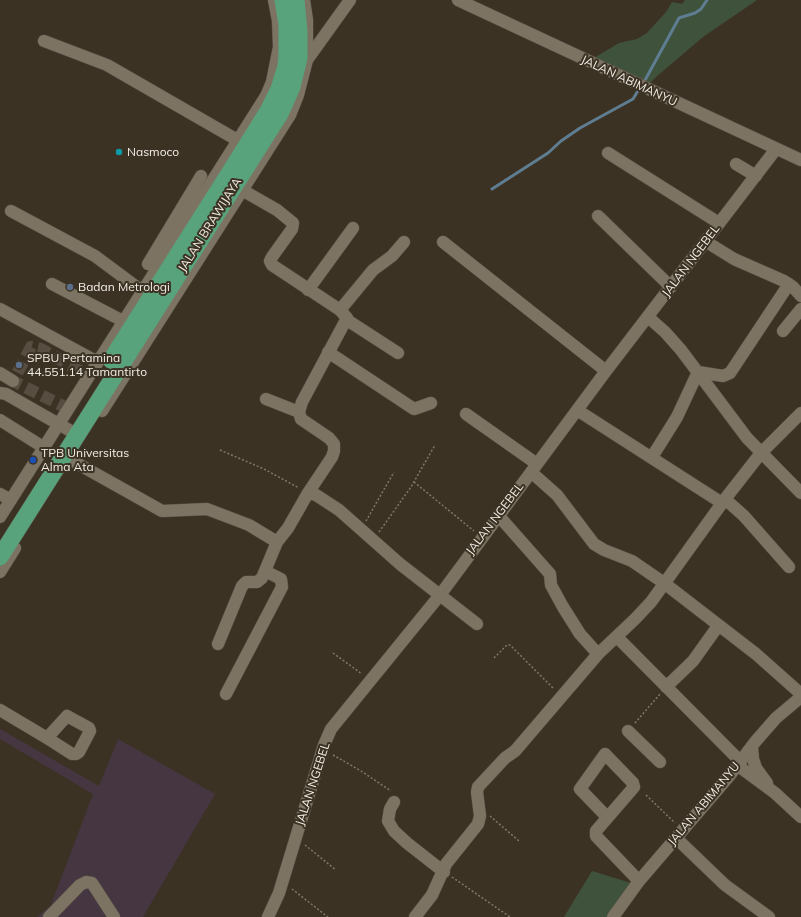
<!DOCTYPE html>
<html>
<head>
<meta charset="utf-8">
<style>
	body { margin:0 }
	canvas { display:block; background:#3b3224 }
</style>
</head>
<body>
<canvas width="801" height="917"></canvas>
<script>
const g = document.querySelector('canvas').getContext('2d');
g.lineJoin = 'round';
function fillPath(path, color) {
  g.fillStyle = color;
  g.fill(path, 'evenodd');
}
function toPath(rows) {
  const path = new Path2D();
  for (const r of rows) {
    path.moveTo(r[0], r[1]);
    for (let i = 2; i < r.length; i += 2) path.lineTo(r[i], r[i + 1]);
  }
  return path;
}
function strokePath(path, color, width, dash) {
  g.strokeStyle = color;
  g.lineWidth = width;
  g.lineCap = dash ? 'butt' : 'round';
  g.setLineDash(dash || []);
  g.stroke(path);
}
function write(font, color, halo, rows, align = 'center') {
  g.font = font + ' Mulish,sans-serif';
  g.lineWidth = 4;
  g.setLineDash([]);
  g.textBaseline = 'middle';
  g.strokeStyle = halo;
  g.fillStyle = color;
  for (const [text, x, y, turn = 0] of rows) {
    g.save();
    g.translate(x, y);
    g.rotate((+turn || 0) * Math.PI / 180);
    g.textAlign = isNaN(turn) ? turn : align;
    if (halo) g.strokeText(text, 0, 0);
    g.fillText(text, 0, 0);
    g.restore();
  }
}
const education = toPath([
	[0,729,99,786,118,739,215,794,143,917,37,917,51,905,93,794,0,739]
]);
const green = toPath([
	[685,0,757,0,703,37,656,77,649,84,594,58,619,43,637,39,647,33,666,12,672,2,682,4],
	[592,871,631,883,609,917,564,917]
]);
const stream = toPath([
	[644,82,679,18,695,13,701,9,707,0],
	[492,189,548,153,561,141,580,128,633,99,639,89]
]);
const minorTunnel = toPath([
	[69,409,13,381,31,347,41,349,89,376]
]);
const path = toPath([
	[220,450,264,469,299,488],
	[414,482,474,531],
	[366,521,394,472],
	[379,532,411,487,435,445],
	[333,653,362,674],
	[494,658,507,645,510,645,554,689],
	[635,723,660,694],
	[333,755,361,771,391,791],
	[646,795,675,823],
	[490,816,519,841],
	[305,845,336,870],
	[452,877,510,917],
	[292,889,328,917]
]);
const minor = toPath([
	[458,0,801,160],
	[44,41,107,65,239,141],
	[307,60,350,0],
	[608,153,719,223],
	[736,164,756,176],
	[242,190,277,210,293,223,292,229,272,257,270,261,272,265,340,310,347,318,302,402,299,412,301,419,329,438,334,444,334,451,332,457,308,493,316,495,339,510,400,564,477,624],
	[11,211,95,256,142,291],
	[598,216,671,287],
	[705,241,734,259,784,281,793,287,801,296],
	[443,242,606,371],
	[148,264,201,176],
	[52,284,123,321],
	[308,290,353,228],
	[0,309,92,359,99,360],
	[340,310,373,270,392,256,404,242],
	[648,317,665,332,681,350,747,438,801,493],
	[347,320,398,353],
	[783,331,801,309],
	[328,352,414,409,431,403],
	[0,373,13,381],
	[0,393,6,394,69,430],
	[266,399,299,412],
	[577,410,722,503],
	[102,411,290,115,298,95,307,60,307,20,304,0],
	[466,414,537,464],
	[0,420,43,447],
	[652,457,677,417,698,372,723,376,730,373,789,284],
	[71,460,162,511,207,509,249,525,277,542,288,528,308,493],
	[531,472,557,495,594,544,604,550,632,561,664,583,756,654,801,694],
	[0,494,11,500],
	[725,499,744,516,789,567],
	[498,515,550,574,551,585,563,607,580,634,598,654],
	[0,517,266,96,272,82,279,47,278,21,274,0],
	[0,572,15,548],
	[617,637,741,762],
	[218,644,242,586,246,582,257,582,262,578,277,542],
	[666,687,693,661,718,626],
	[226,694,282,587,281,579,265,571],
	[0,710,47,738,67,716,89,728,90,731,79,752,76,754,72,754,47,738],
	[628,731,660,762],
	[752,747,753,759,756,768,767,783],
	[737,765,775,793,801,817],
	[394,802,390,809,388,821,394,831,407,843,444,872],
	[607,817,580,789,605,754,633,783,634,787,596,831,596,836,639,881],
	[676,838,725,885,769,917],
	[49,917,80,885,86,882,92,883,114,917],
	[268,917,279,893,324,745,331,729,440,595,606,371,776,149],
	[415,917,432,895,446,864,478,824,480,816,477,792,478,787,505,758,515,751,598,654,635,619,651,602,725,499,761,453,801,413],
	[613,917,639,881,730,775,755,742,776,718,801,697]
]);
const highway = toPath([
	[111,360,235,164,268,111,279,89,286,66,287,53,287,25,283,0],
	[0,557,280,114,292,87,299,58,299,31,296,0]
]);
const markers = [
	[119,152,4,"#0f9aa8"],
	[70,287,4,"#5c6f8a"],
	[19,365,4,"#5c6f8a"],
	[33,460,4,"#1a4fb4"]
];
const streetNames = [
	["JALAN ABIMANYU",629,81,25],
	["JALAN BRAWIJAYA",210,225,-58],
	["JALAN NGEBEL",691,261,-53],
	["JALAN NGEBEL",495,519,-53],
	["JALAN NGEBEL",313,784,-72],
	["JALAN ABIMANYU",704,804,-50]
];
const poiNames = [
	["Nasmoco",127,152],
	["Badan Metrologi",78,287],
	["SPBU Pertamina",27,358],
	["44.551.14 Tamantirto",27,372],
	["TPB Universitas",41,453],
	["Alma Ata",41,467]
];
fillPath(education, '#453642');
fillPath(green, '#3e523c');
strokePath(stream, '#5f7d91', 3);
strokePath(minorTunnel, '#574e41', 12, [12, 6]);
strokePath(minor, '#585145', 13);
strokePath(highway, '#585145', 18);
strokePath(path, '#7f776b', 1.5, [2, 2]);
strokePath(minor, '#7c7363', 12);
strokePath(highway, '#58a37c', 17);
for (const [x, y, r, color] of markers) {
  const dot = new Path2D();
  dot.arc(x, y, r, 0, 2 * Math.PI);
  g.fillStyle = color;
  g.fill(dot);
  strokePath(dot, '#3b3224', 1.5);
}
write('12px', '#f3eee5', '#3b3224', streetNames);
write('12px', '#f3eee5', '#3b3224', poiNames, 'left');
</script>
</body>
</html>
